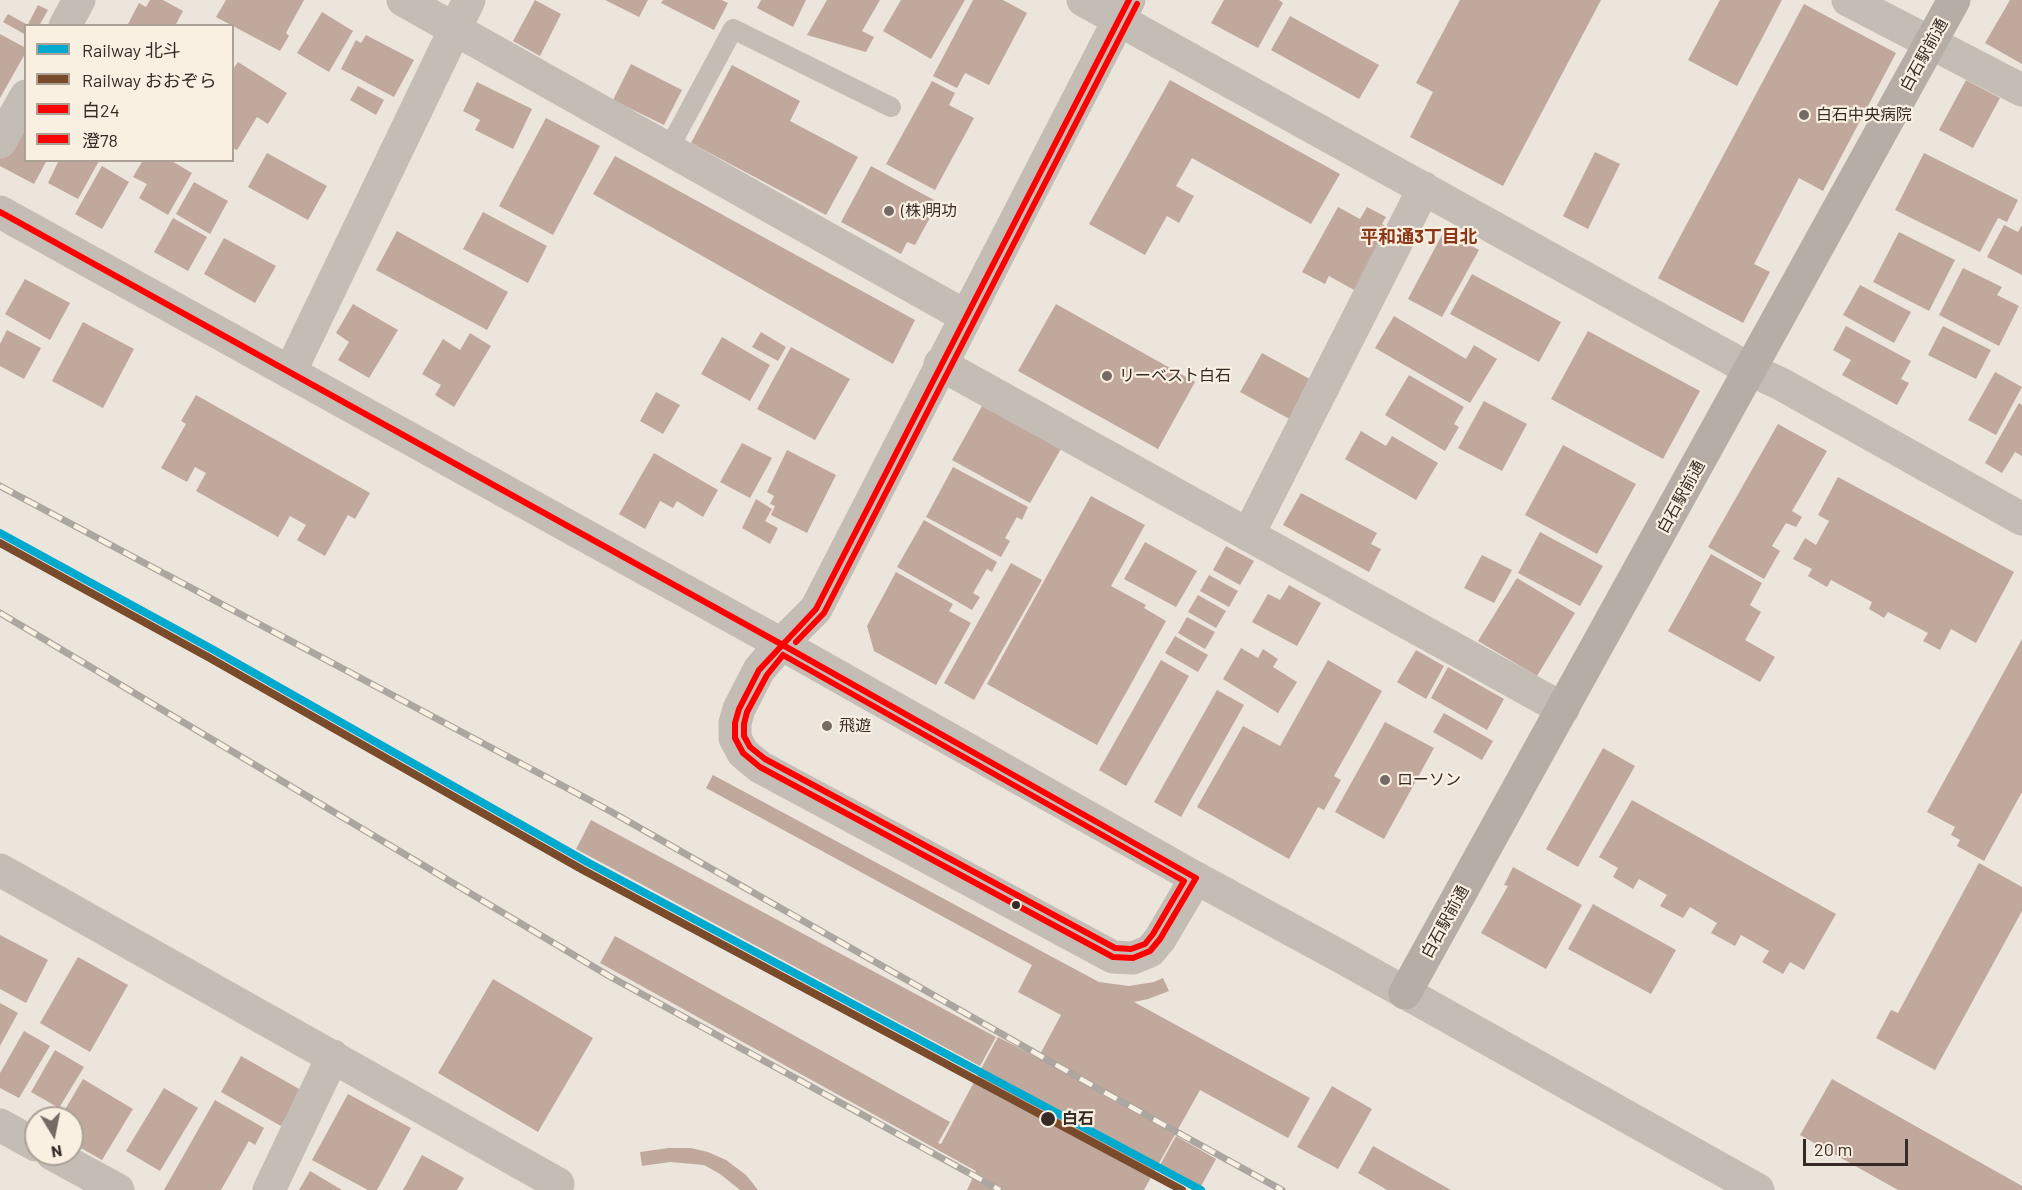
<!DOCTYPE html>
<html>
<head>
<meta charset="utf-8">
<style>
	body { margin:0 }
	#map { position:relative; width:2022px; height:1190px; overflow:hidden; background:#ece5dc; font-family:Barlow,"Noto Sans JP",sans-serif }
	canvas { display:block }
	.legend { position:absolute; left:24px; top:24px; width:210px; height:138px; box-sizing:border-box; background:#faf0e2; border:2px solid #aba196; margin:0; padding:8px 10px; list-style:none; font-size:18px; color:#352a25 }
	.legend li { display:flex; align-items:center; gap:12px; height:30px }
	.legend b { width:30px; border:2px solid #aba196 }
	.north { position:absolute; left:24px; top:1106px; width:60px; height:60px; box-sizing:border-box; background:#faf0e2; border:2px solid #aba196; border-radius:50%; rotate:170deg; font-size:16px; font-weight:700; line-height:24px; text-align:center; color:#352a25 }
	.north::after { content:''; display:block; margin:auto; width:21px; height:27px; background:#756b65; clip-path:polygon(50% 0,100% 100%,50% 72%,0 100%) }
	.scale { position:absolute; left:1803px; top:1139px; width:105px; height:27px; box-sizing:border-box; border:3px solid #352a25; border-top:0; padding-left:8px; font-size:18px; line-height:21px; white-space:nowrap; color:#352a25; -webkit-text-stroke:4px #faf0e2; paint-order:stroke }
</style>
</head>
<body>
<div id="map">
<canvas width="2022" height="1190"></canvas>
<ul class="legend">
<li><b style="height:8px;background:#00a9ce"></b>Railway 北斗</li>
<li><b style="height:8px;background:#7a4b2a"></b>Railway おおぞら</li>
<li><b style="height:8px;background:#f00"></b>白24</li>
<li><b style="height:8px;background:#f00"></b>澄78</li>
</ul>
<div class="north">N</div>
<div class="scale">20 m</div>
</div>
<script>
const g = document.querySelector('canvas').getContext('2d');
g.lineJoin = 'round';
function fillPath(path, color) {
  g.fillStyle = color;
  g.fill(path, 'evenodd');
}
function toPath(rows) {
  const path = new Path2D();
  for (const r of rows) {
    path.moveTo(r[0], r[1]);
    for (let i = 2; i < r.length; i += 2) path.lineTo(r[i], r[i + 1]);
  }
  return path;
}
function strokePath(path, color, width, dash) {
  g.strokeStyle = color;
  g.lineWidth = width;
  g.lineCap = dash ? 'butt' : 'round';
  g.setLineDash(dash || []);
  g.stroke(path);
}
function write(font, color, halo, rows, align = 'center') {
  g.font = font + ' Barlow,"Noto Sans JP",sans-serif';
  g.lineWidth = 4.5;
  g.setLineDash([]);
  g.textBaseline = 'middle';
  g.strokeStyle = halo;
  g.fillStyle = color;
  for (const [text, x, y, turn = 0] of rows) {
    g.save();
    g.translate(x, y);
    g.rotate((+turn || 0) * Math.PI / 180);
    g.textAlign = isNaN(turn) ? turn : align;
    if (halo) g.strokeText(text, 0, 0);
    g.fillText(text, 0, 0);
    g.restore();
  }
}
const building = toPath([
	[150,0,163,0,183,11,175,26,127,26,139,3,146,7],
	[226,0,304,0,286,33,289,36,280,51,216,17],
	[535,0,561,14,540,56,513,41],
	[605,0,648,0,639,17],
	[663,0,722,0,728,3,714,30,661,3],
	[761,0,806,0,793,27,757,8],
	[827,0,880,0,862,31,874,37,866,52,807,35],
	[901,0,965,0,931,59,883,31],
	[973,0,1003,0,1027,13,989,85,965,73,957,88,933,76],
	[1224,0,1279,0,1283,3,1258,48,1211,23],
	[1460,0,1601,0,1503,186,1410,137,1433,92,1416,83],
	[1720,0,1782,0,1737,86,1688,60],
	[2010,0,2022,0,2022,64,1985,43],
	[1804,4,1896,53,1823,191,1799,178,1754,264,1770,272,1743,323,1658,278],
	[38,5,48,10,39,26,27,26],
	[322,12,353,31,329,72,297,53],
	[8,14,26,24,26,35,3,22],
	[1290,16,1379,65,1359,99,1271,50],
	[0,34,26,48,26,52,0,98],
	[366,35,414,60,394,97,341,69,356,40,361,43],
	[238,62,287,93,268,124,257,117,237,150,232,148,232,71],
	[631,64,682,90,664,125,613,100],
	[732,65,800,101,790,121,858,157,826,215,691,143],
	[1170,80,1340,174,1311,224,1192,158,1176,186,1194,196,1179,223,1167,216,1145,255,1089,224],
	[1966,80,2000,98,1973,148,1939,130],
	[932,81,955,93,949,105,974,118,935,190,886,164],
	[477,82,532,109,513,149,475,130,480,120,463,111],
	[358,86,384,100,376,115,350,100],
	[546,118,600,146,553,235,499,206],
	[26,125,26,160,47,160,34,184,0,166,0,157],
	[1595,152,1620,164,1588,229,1563,216],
	[267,153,327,186,308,220,248,187],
	[1924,153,2018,200,2007,222,1998,218,1980,252,1895,210],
	[615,156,915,320,893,364,593,194],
	[59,160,99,161,78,199,48,183],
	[143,160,170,160,192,173,168,215,139,198,147,184,133,177],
	[102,166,129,182,102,229,75,214],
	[871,166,934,200,928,210,933,212,915,245,907,242,901,254,841,222],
	[194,182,228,201,210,234,176,214],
	[1338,207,1360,219,1367,207,1386,217,1382,224,1398,233,1363,295,1329,276,1325,284,1302,272],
	[483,212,547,246,528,283,463,249],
	[173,218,207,237,188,271,154,252],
	[2004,225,2018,232,2022,225,2022,275,1987,257],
	[397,231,508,292,487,330,376,270],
	[1444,231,1479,250,1442,317,1408,299],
	[1899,232,1955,260,1929,311,1873,282],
	[224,238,276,266,255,303,204,274],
	[1963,268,2002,287,1997,295,2019,306,1999,346,1939,315],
	[1472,274,1561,322,1539,362,1450,314],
	[25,279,70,303,50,340,5,314],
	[1860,285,1911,312,1894,343,1843,315],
	[353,304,398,330,369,378,338,360,349,342,336,333],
	[1056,304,1195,382,1158,449,1018,371],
	[1394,316,1466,359,1474,345,1497,359,1470,403,1375,348],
	[83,322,134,349,103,408,52,381],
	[1846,326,1911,361,1901,379,1909,383,1897,405,1842,375,1851,360,1833,350],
	[1943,326,1991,350,1976,379,1928,355],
	[7,330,41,348,24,379,0,366,0,344],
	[1588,331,1700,391,1663,459,1551,399],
	[761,332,786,347,778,361,752,347],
	[470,333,491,346,454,407,435,395,441,385,422,374,443,339,460,350],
	[722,337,770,365,750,401,701,374],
	[791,347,850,379,815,440,757,409],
	[1262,353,1317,383,1295,422,1240,392],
	[1995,372,2022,387,1996,435,1968,420],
	[1409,375,1464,407,1454,424,1459,427,1445,451,1385,415],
	[656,392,680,405,663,434,640,421],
	[196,395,370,493,355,519,348,515,325,556,297,540,306,525,290,516,278,537,196,491,206,473,195,467,187,482,161,468,186,424,181,421],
	[1484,401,1527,424,1502,471,1458,448],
	[2019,403,2022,405,2022,456,2015,452,2002,473,1985,463],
	[982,406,1061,449,1030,503,952,460],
	[1778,424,1827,451,1792,511,1802,517,1796,527,1786,523,1772,546,1780,551,1764,579,1708,547],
	[1361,431,1386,446,1392,436,1438,463,1416,500,1345,459],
	[742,443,772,458,750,498,720,482],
	[1563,445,1636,484,1597,554,1525,515],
	[787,450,836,475,807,533,771,515,775,506,770,504,774,496,767,492],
	[654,453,718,490,703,517,677,501,673,508,660,501,645,529,619,514],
	[953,467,1028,507,1022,520,1017,517,1005,538,1010,541,1001,557,926,517],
	[1838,477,2014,572,1976,643,1951,629,1940,650,1923,641,1928,633,1888,612,1884,618,1869,609,1872,602,1831,580,1827,587,1808,576,1812,569,1793,559,1805,538,1816,545,1829,521,1818,515],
	[1301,493,1377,533,1371,544,1381,549,1369,572,1283,525],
	[1091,496,1145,525,1111,586,1146,605,1144,608,1166,621,1097,745,987,684],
	[756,499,772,509,765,521,778,528,770,544,742,528],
	[924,520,997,562,992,572,987,569,973,593,980,597,972,610,897,567],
	[1540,532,1603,566,1580,606,1518,573],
	[1145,542,1197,571,1176,607,1124,579],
	[1226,546,1254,561,1240,585,1213,570],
	[1711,554,1762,583,1750,605,1761,612,1745,640,1775,657,1760,682,1668,631],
	[1482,555,1512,570,1494,603,1464,588],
	[1011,563,1042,580,974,700,944,683],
	[896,572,953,604,949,611,971,623,936,685,874,651,867,626],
	[1209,575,1238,591,1229,607,1200,591],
	[1517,578,1575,613,1537,676,1478,641],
	[1289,585,1321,603,1297,646,1252,622,1268,594,1280,600],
	[1198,595,1226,611,1216,628,1188,612],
	[1187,617,1215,632,1205,649,1178,633],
	[1175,636,1208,655,1198,672,1165,653],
	[2022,639,2022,792,1984,861,1957,846,1960,840,1951,835,1955,827,1927,812],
	[1241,648,1258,658,1263,649,1278,659,1273,667,1297,682,1278,713,1223,679],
	[1416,650,1444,666,1426,699,1397,682],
	[1161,660,1189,676,1126,786,1099,770],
	[1328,660,1382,691,1334,776,1341,780,1324,810,1318,807,1289,859,1197,807,1243,726,1280,746],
	[1448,667,1504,699,1487,730,1431,698],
	[1217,690,1244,705,1181,817,1154,802],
	[1444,713,1493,741,1482,760,1433,732],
	[1385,722,1434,748,1384,839,1335,812],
	[1603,748,1635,766,1578,867,1546,849],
	[713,775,1099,982,1129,986,1154,982,1163,978,1169,991,1148,999,1134,1002,1310,1098,1288,1138,1200,1090,1144,1190,967,1190,976,1171,600,963,615,936,950,1122,938,1143,941,1144,998,1037,1038,1058,1061,1015,1018,992,1032,965,706,788],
	[1632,800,1836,914,1804,970,1790,962,1783,974,1762,962,1769,951,1741,935,1735,946,1711,933,1717,923,1690,907,1683,918,1660,906,1667,895,1639,879,1633,889,1613,877,1618,868,1599,857],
	[591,820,996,1037,980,1066,576,849],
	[1979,863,2022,887,2022,911,1935,1070,1876,1038,1891,1010,1898,1013],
	[1513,867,1582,905,1546,969,1481,933,1508,886,1504,885],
	[1593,904,1676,950,1651,994,1568,949],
	[0,935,48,960,26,1003,0,989],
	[78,957,128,985,90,1052,40,1023],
	[493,979,593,1038,538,1132,438,1073],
	[0,1003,18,1013,0,1046],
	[24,1031,50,1046,19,1098,0,1088,0,1073],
	[55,1050,84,1067,59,1108,31,1092],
	[241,1056,301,1090,281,1126,221,1092],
	[83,1079,133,1109,102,1160,72,1143,72,1118,60,1118],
	[1832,1079,2022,1186,2022,1190,1898,1190,1800,1135],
	[1332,1086,1372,1109,1338,1169,1297,1147],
	[164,1088,198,1108,160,1171,126,1151],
	[348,1094,411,1128,377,1190,368,1190,312,1160],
	[215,1100,264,1128,255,1145,249,1141,221,1190,164,1190],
	[1176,1136,1216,1159,1200,1188,1160,1165],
	[1373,1146,1451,1190,1387,1190,1358,1173],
	[668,1148,691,1148,708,1152,726,1160,746,1175,758,1190,740,1190,720,1174,704,1165,670,1162,642,1166,640,1152],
	[422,1155,464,1178,457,1190,403,1190],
	[310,1171,342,1190,299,1190]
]);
const service = toPath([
	[668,150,733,29,891,107]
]);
const minor = toPath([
	[403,0,965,316],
	[1083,0,1751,370,1781,384,2022,519],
	[1848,0,2022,90],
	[65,26,79,0],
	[0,142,26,96],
	[940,364,1563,709],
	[290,372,469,0],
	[1248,535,1424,188],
	[781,644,1196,878,1160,939,1150,951,1133,958,1113,957,760,767,743,753,735,738,735,723,739,709,759,670,781,644],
	[0,870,558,1184,555,1190],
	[0,1125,36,1145],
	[52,1154,118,1190],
	[269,1190,333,1056]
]);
const tertiary = toPath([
	[0,212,781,644,816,609,1129,0],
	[1196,878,1345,959,1758,1190]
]);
const secondary = toPath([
	[1405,993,1954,0]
]);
const rail = toPath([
	[0,486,610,811,1095,1087,1282,1190],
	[0,613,609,976,1000,1190]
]);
const bus1 = toPath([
	[1129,0,816,609,759,670,739,709,735,723,735,738,743,753,760,767,1113,957,1133,958,1150,951,1160,939,1196,878],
	[0,212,781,644,1196,878]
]);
const bus2 = toPath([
	[796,642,824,613,1137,4],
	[783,655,1184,881,1153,934,1145,944,1131,949,1115,948,765,759,750,747,744,736,744,724,747,712,767,675,783,655]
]);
const rail1 = toPath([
	[0,533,212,649,587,862,1201,1190]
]);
const rail2 = toPath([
	[0,543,208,657,583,870,1182,1190]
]);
const markers = [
	[1804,115,6,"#756b65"],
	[889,211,6,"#756b65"],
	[1107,376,6,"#756b65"],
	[827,726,6,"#756b65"],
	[1385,780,6,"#756b65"],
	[1016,905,5,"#352a25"],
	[1048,1119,8,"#352a25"]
];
const streetNames = [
	["白石駅前通",1924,55,-61],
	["白石駅前通",1681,497,-61],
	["白石駅前通",1445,922,-61]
];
const poiNames = [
	["白石中央病院",1816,115],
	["(株)明功",901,211],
	["リーベスト白石",1119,376],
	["飛遊",839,726],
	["ローソン",1397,780]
];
const stopNames = [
	["白石",1062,1119]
];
const neighbourhoodNames = [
	["平和通3丁目北",1419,237]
];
fillPath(building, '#c1a89c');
strokePath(service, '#c4bdb6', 20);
strokePath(minor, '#c4bdb6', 33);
strokePath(tertiary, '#c4bdb6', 33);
strokePath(secondary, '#b5ada6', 33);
strokePath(rail, '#aca6a0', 7);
strokePath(rail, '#faf0e2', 4.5, [14]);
strokePath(bus1, '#f00', 6);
strokePath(bus2, '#f00', 6);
strokePath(rail1, '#00a9ce', 8);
strokePath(rail2, '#7a4b2a', 8);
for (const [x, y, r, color] of markers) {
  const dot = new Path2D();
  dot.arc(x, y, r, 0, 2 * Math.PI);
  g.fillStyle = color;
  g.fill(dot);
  strokePath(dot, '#faf0e2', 2);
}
write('16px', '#352a25', '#faf0e2', streetNames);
write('16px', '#352a25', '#faf0e2', poiNames, 'left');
write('bold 16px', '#352a25', '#faf0e2', stopNames, 'left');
write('bold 18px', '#893718', '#faf0e2', neighbourhoodNames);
</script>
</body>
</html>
